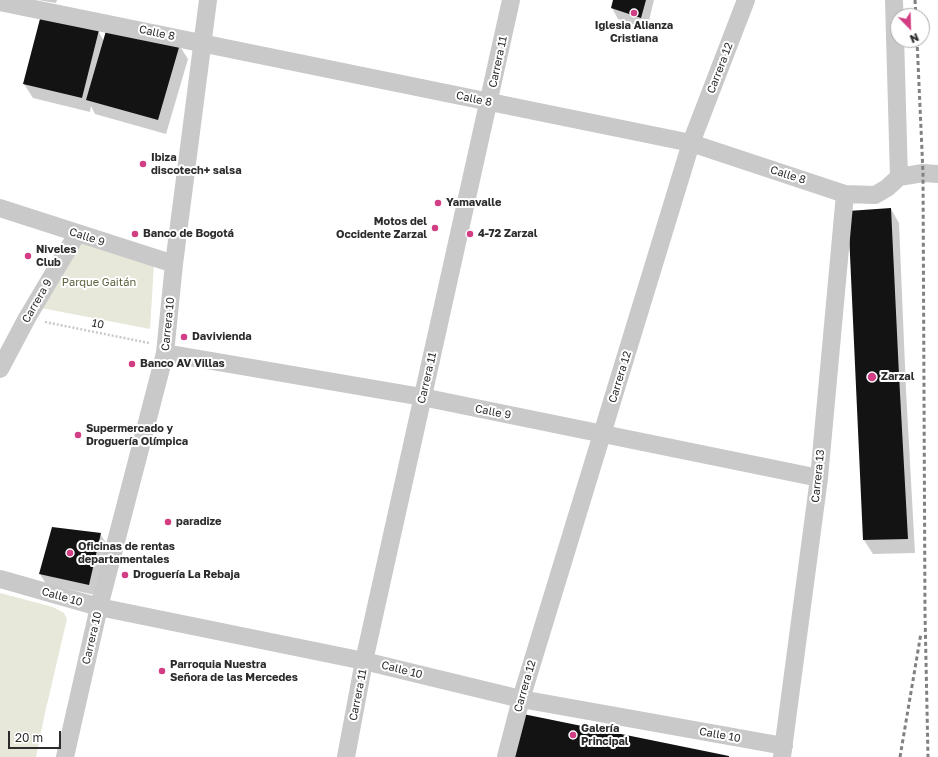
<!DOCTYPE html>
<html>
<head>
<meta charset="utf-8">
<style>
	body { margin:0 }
	#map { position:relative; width:938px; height:757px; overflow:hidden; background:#fff; font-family:"Golos Text",sans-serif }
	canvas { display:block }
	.north { position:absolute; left:890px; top:8px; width:40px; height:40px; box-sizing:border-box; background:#fff; border:1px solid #ababab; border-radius:50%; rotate:157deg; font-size:11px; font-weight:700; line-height:16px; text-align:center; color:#2c2c2c }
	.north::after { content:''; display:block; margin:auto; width:14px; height:18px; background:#d23e83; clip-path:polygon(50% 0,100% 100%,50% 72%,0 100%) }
	.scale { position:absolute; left:8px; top:731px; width:53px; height:18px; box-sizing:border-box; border:2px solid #2c2c2c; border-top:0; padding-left:5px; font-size:12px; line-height:14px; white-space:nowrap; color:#2c2c2c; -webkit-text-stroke:3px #fff; paint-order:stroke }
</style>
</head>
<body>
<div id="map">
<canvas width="938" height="757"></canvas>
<div class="north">N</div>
<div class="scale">20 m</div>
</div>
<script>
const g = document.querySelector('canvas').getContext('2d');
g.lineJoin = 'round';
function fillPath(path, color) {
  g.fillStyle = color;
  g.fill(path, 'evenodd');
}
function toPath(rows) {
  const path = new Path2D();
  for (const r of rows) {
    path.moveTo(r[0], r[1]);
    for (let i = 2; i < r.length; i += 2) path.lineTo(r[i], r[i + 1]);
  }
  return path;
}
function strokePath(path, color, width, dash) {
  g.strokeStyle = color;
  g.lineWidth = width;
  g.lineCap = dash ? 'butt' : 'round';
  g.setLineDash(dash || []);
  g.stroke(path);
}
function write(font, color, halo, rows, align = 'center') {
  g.font = font + ' "Golos Text",sans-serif';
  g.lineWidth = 4;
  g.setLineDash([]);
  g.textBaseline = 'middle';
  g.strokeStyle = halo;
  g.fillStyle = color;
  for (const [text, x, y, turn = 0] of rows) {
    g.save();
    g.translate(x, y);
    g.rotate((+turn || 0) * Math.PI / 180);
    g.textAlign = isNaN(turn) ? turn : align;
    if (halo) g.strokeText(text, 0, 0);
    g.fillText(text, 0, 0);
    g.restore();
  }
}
const green = toPath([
	[82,241,154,264,150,329,41,308],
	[0,593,53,607,64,613,67,619,45,713,36,757,0,757]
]);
const shadow = toPath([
	[38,0,57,0,56,3],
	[614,0,654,0,647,29,618,19,612,8],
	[98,31,104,41,179,45,188,59,166,134,95,114,91,106,90,112,33,98,24,84],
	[891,209,899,223,906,390,915,553,873,554,864,540],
	[100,534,107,544,95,595,46,584,40,574]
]);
const building = toPath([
	[613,0,646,0,641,18,611,8],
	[41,15,99,30,82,98,23,84],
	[108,24,180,44,158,120,86,100],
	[891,208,899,375,908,539,863,540,848,211],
	[52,527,101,533,89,585,39,574],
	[523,714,729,756,729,757,514,757]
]);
const path = toPath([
	[45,322,149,343]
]);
const minor = toPath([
	[894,0,899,177],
	[0,2,691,143,845,194,875,195,887,188,899,177,923,173,938,174],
	[0,208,174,264],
	[165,353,422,397,819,478],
	[0,369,27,318,77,234],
	[0,579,99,607,364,661,521,699,784,746],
	[65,757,99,607,165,353,174,264,208,0],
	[346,757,364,661,511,0],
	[506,757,521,699,691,143,746,0],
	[782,757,819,478,845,194]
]);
const rail = toPath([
	[915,0,916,16],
	[917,40,923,173,925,613,928,757],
	[900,757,921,633]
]);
const markers = [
	[634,13,4,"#d23e83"],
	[143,164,4,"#d23e83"],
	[438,203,4,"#d23e83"],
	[435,228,4,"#d23e83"],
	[135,234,4,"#d23e83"],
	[470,234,4,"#d23e83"],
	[28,256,4,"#d23e83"],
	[184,337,4,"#d23e83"],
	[132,364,4,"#d23e83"],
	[872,377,5,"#d23e83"],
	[78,435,4,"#d23e83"],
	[168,522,4,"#d23e83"],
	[70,553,4,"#d23e83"],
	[125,575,4,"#d23e83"],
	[162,671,4,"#d23e83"],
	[573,735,4,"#d23e83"]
];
const poiNames = [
	["Iglesia Alianza",634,26,"center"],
	["Cristiana",634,39,"center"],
	["Ibiza",151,158],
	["discotech+ salsa",151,171],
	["Yamavalle",446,203],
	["Motos del",427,222,"right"],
	["Occidente Zarzal",427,235,"right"],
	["Banco de Bogotá",143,234],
	["4-72 Zarzal",478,234],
	["Niveles",36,250],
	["Club",36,263],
	["Davivienda",192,337],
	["Banco AV Villas",140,364],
	["Zarzal",881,377],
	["Supermercado y",86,429],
	["Droguería Olímpica",86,442],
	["paradize",176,522],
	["Oficinas de rentas",78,547],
	["departamentales",78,560],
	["Droguería La Rebaja",133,575],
	["Parroquia Nuestra",170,665],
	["Señora de las Mercedes",170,678],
	["Galería",581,729],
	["Principal",581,742]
];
const streetNames = [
	["Calle 8",157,33,12],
	["Carrera 11",498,62,-78],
	["Carrera 12",720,68,-69],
	["Calle 8",474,99,12],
	["Calle 8",788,175,18],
	["Calle 9",87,237,18],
	["Carrera 9",37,301,-60],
	["10",98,324,12],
	["Carrera 10",168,324,-84],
	["Carrera 12",620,377,-73],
	["Carrera 11",427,378,-77],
	["Calle 9",493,412,11],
	["Carrera 13",818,476,-84],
	["Calle 10",62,597,16],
	["Carrera 10",92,638,-77],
	["Calle 10",402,670,14],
	["Carrera 12",525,686,-74],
	["Carrera 11",358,695,-79],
	["Calle 10",720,735,10]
];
const parkNames = [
	["Parque Gaitán",99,283]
];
fillPath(green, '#e7e8da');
fillPath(shadow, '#0003');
fillPath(building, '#131313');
strokePath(path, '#c9c9c9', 2.5, [2, 2]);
strokePath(minor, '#c9c9c9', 18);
strokePath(rail, '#818181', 3, [4, 3]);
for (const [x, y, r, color] of markers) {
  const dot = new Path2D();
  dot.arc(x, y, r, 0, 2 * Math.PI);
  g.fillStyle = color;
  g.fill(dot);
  strokePath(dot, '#fff', 1.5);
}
write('bold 11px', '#2c2c2c', '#fff', poiNames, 'left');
write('11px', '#2c2c2c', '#fff', streetNames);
write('11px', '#5d623e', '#fff', parkNames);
</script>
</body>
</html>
